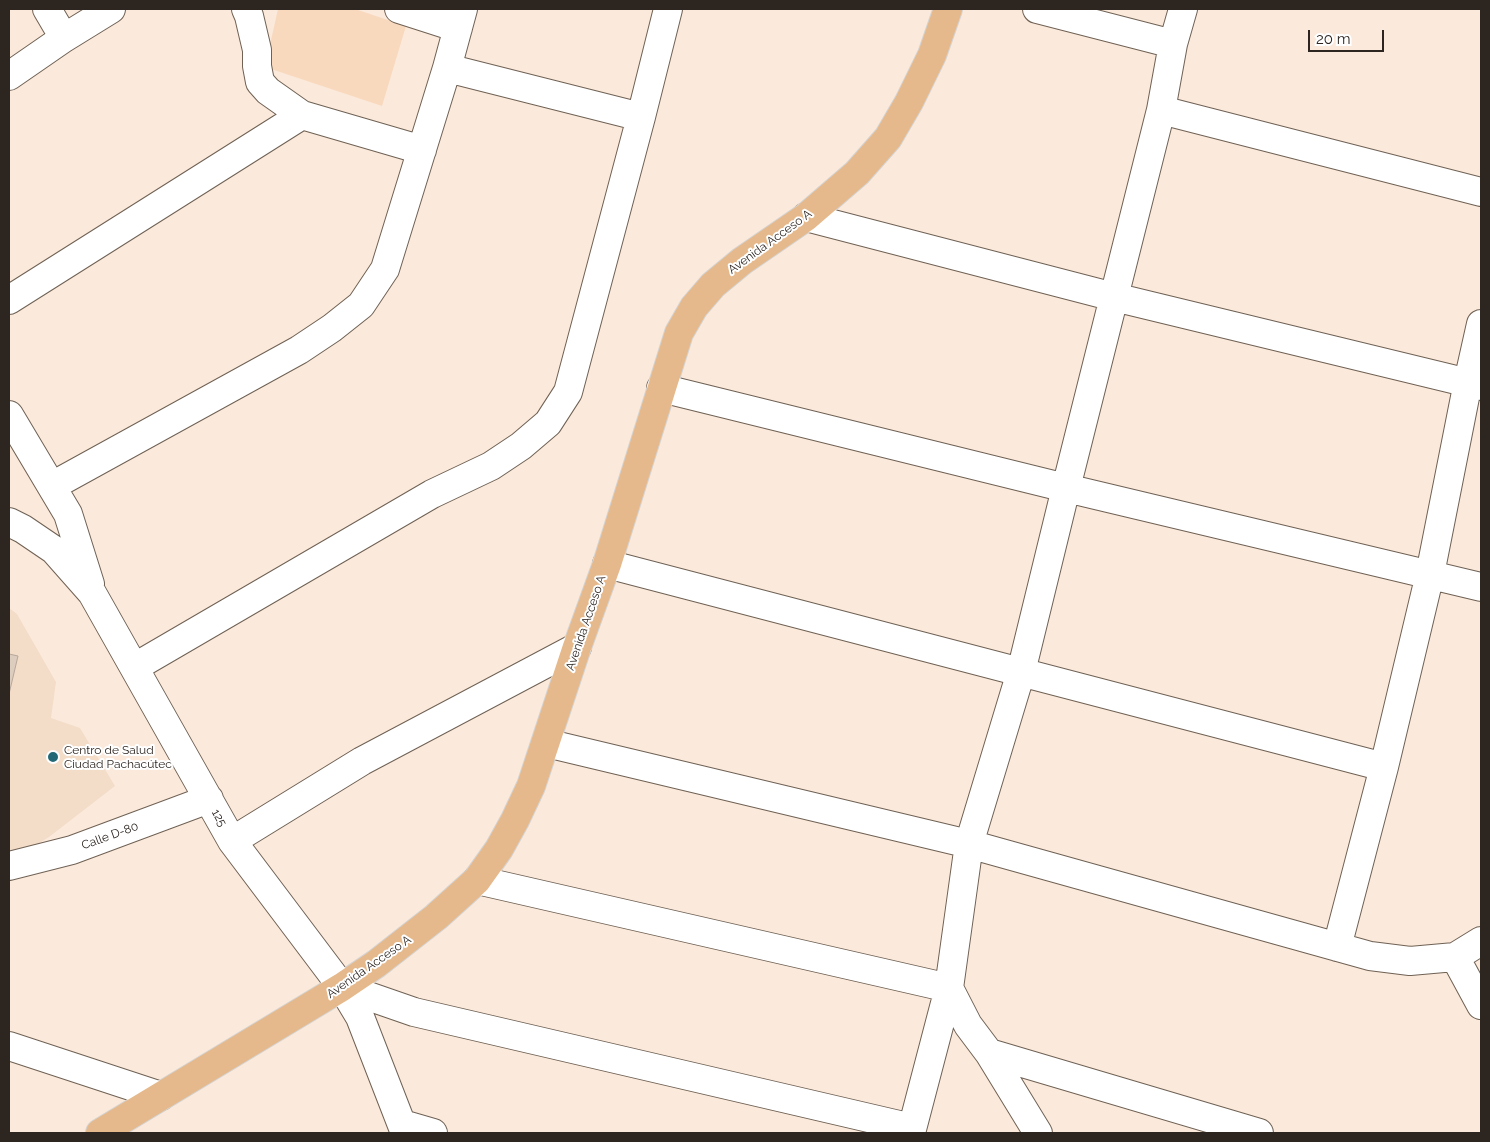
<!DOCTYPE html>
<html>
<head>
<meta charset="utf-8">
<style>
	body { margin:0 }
	#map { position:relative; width:1490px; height:1142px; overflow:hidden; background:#fbeadc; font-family:Raleway,sans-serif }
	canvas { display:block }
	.frame { position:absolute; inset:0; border:10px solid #2c2520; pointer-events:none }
	.scale { position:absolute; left:1308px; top:30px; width:76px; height:22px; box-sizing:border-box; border:2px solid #2c2520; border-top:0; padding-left:6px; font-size:15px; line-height:18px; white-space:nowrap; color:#2c2520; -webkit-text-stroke:4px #fff; paint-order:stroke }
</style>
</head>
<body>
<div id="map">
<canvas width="1490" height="1142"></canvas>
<div class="frame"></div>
<div class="scale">20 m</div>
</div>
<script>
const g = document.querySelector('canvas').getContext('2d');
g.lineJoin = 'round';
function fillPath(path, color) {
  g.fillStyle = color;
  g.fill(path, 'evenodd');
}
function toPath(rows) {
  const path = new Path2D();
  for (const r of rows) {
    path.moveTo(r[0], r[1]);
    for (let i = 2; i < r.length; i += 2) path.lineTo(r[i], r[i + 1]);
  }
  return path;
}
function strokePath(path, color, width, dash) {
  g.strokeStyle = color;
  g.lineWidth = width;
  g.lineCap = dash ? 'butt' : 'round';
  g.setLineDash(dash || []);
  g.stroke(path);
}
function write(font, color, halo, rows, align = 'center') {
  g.font = font + ' Raleway,sans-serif';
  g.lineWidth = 4;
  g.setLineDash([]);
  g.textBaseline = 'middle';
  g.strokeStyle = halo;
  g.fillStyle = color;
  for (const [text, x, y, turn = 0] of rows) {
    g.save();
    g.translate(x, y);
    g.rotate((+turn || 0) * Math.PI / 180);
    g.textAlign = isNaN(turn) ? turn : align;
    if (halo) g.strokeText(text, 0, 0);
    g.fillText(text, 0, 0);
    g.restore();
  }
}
const built = toPath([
	[9,608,17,614,56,682,51,718,80,728,115,786,49,837,33,847,11,851,9,851]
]);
const green = toPath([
	[278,9,355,9,406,26,382,106,265,67]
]);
const building = toPath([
	[9,654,18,656,9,694,9,654]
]);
const minor = toPath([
	[47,9,64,38],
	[246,9,249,16,257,50,257,66,260,82,268,91,302,115],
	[399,9,458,28],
	[1037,9,1173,44],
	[447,68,641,117],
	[9,76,64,38,111,9],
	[1161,110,1481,192],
	[806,217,1114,297,1481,386],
	[9,300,302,115,422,150],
	[661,388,1066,488,1481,587],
	[9,415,68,514,90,584],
	[52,486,299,350,332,328,361,305,385,269,447,68,463,9],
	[9,522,23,529,54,550,92,593,232,841,342,987,360,1017,405,1133],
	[607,564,1384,767],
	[135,667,432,494,491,466,521,446,548,423,568,392,641,117,668,9],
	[546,743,969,844,1370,956,1410,961,1455,957,1481,941],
	[232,841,362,761,577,647],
	[9,866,72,850,209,799],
	[477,880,949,988,968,1025,989,1053,1038,1133],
	[1337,947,1384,767,1430,574,1468,382,1481,324],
	[1455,957,1481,1005],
	[342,987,414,1012,912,1128],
	[9,1046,161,1096],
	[989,1053,1259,1133],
	[402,1124,433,1133],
	[911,1133,949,988,969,844,1021,672,1066,488,1161,110,1173,44,1183,9]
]);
const major = toPath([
	[100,1133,342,987,376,964,436,917,477,880,499,849,515,820,531,786,577,647,607,564,679,333,694,307,713,285,742,261,806,217,857,173,888,138,909,102,932,55,948,9]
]);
const markers = [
	[53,757,6,"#226877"]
];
const streetNames = [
	["Avenida Acceso A",770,242,-36],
	["Avenida Acceso A",586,623,-71],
	["125",219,818,61],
	["Calle D-80",110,836,-20],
	["Avenida Acceso A",369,967,-35]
];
const poiNames = [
	["Centro de Salud",64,750],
	["Ciudad Pachacútec",64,764]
];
fillPath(built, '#f3dcc8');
fillPath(green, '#f8d9be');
fillPath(building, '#ddcdbe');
strokePath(building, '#b8a89a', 1);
strokePath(minor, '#6f6154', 30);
strokePath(major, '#d5d3d2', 30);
strokePath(minor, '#fff', 28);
strokePath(major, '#e5b98b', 28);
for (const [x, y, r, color] of markers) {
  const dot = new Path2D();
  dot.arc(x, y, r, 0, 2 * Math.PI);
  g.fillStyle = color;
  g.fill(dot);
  strokePath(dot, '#fff', 2);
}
write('12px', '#2c2520', '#fff', streetNames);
write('12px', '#2c2520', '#fff', poiNames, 'left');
</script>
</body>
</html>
